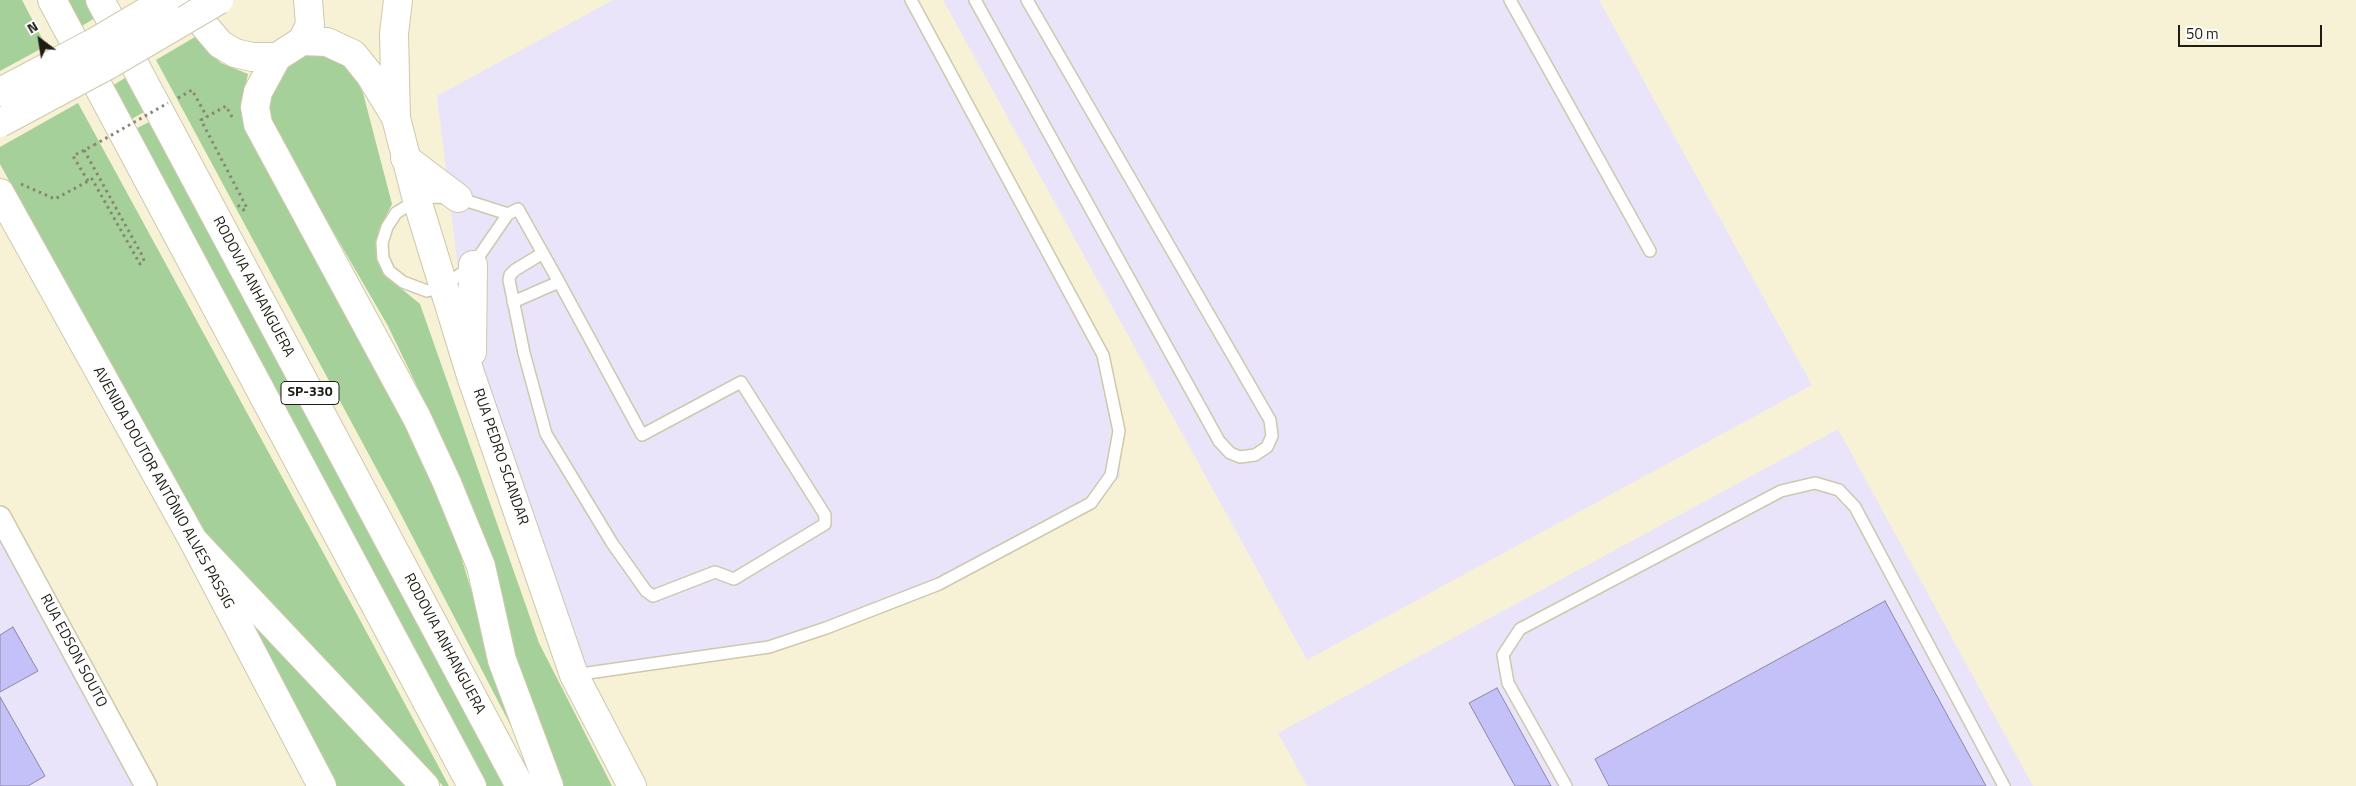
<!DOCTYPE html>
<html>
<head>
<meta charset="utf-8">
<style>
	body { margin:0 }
	#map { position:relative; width:2356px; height:786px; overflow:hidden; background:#f7f2d6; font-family:"Titillium Web",sans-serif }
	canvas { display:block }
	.north { position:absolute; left:15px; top:15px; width:50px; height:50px; -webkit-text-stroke:4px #fefefe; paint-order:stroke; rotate:329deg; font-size:14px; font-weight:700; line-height:20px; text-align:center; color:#1f1d13 }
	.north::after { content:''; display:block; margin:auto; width:18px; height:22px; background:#1f1d13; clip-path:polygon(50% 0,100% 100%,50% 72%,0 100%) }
	.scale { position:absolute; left:2178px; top:25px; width:144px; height:22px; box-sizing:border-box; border:2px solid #1f1d13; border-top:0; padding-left:6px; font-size:15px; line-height:18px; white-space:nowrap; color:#1f1d13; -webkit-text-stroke:4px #fefefe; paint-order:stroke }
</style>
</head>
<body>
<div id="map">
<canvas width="2356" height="786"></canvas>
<div class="north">N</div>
<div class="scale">50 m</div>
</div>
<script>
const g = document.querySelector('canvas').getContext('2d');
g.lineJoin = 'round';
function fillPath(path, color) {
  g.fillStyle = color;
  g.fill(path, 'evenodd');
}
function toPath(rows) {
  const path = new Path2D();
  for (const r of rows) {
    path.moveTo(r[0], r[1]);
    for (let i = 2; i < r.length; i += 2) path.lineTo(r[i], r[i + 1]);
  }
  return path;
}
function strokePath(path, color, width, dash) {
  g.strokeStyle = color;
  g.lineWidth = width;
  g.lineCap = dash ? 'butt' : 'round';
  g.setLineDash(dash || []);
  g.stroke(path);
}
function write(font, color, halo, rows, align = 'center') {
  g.font = font + ' "Titillium Web",sans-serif';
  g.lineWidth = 4;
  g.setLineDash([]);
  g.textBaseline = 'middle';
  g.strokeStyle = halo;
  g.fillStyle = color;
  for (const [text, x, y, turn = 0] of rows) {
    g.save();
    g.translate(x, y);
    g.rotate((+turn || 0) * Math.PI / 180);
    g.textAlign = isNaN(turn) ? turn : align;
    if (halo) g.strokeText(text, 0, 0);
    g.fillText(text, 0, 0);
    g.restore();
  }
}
const industrial = toPath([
	[613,0,911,0,1103,355,1119,431,1120,477,1091,503,939,584,760,648,574,675,471,376,437,96],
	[943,0,1599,0,1812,385,1307,660],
	[1838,429,2033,786,1307,786,1278,733],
	[0,515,148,786,0,786]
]);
const green = toPath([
	[0,0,22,0,46,46,0,71],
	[62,0,85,0,95,18,77,29],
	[200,34,209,52,221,63,248,74,244,93,247,110,407,420,450,519,512,728,395,503,156,60],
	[301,51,339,55,352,71,363,93,392,204,378,232,378,250,384,270,397,285,420,304,539,643,612,786,563,786,524,692,455,471,439,432,388,326,273,128,269,105,272,83],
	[125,78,144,112,130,120,112,86],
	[78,103,360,620,449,786,443,786,404,743,241,584,217,555,177,491,0,164,0,147],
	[149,122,505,786,487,786,135,129],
	[240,612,257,619,417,786,333,786]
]);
const building = toPath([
	[1885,601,1986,786,1609,786,1595,759,1885,601],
	[13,627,38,671,0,692,0,635,13,627],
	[1497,688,1551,786,1515,786,1469,703,1497,688],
	[0,697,45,776,28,786,0,786,0,697]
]);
const path = toPath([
	[178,98,192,90,207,117],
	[232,117,226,106,201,120,247,208,243,210,238,205],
	[88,181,73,156,94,145],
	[21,184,55,199,92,179,140,264,144,261,143,257,84,150]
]);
const lane = toPath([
	[975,0,1219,441,1230,453,1240,457,1255,455,1267,447,1272,436,1270,420,1027,0],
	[1510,0,1650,251],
	[433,197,458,198,508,214,473,265,443,287,427,291,403,282,389,271,383,258,382,243,387,227,396,213,417,200,433,197],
	[508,214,518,209,559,282],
	[513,302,559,282,642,435,741,382,825,515,825,524,734,579,715,572,653,596,646,591,612,543,546,434,524,353,509,280,510,275,515,270,543,253],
	[574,675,769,647,826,628,939,584,1091,503,1111,475,1119,431,1103,355,911,0],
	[1566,786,1508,683,1503,655,1520,629,1781,491,1815,483,1839,490,1855,507,2004,786]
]);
const street = toPath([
	[0,517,146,786]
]);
const secondary = toPath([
	[188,0,203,24,220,44,235,53,252,57,277,57,302,41,310,25,308,0],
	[398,0,394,34,396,118,417,200,471,376,574,675,632,786],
	[302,41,327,42,353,54,370,75,395,116],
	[405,158,458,198],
	[0,193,193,540,322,786],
	[472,352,473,265]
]);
const highway = toPath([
	[52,0,472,786],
	[100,0,520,786],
	[277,57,258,92,255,107,258,124,417,418,447,483,481,566,502,660,549,786],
	[193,540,425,786]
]);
const pathBridge = toPath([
	[94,145,168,103]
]);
const secondaryBridge = toPath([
	[0,92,95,42,166,0],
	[0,123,110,64,219,0]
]);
const shields = [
	[310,393,58]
];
const shieldNames = [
	["SP-330",310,393]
];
const streetNames = [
	["RODOVIA ANHANGUERA",253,287,62],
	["RUA PEDRO SCANDAR",500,457,71],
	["AVENIDA DOUTOR ANTÔNIO ALVES PASSIG",163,488,61],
	["RODOVIA ANHANGUERA",444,644,62],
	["RUA EDSON SOUTO",73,651,62]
];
fillPath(industrial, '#e9e4fa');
fillPath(green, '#a6d099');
fillPath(building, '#c3c1f7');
strokePath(building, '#8a89a3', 1);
strokePath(lane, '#cec8ad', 14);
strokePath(street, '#cec8ad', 24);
strokePath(secondary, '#cec8ad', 30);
strokePath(highway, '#cec8ad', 30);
strokePath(path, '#898573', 3, [2.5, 4]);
strokePath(lane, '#fff', 11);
strokePath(street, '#fff', 21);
strokePath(secondary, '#fff', 28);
strokePath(highway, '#fff', 28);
strokePath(secondaryBridge, '#cec8ad', 30, []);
strokePath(pathBridge, '#898573', 3, [2.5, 4]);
strokePath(secondaryBridge, '#fff', 28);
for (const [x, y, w] of shields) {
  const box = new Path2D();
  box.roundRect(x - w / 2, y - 11.5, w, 23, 4);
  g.fillStyle = '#fefefe';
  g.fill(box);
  strokePath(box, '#1f1d13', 1);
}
write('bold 14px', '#1f1d13', null, shieldNames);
write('15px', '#1f1d13', '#fefefe', streetNames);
</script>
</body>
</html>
